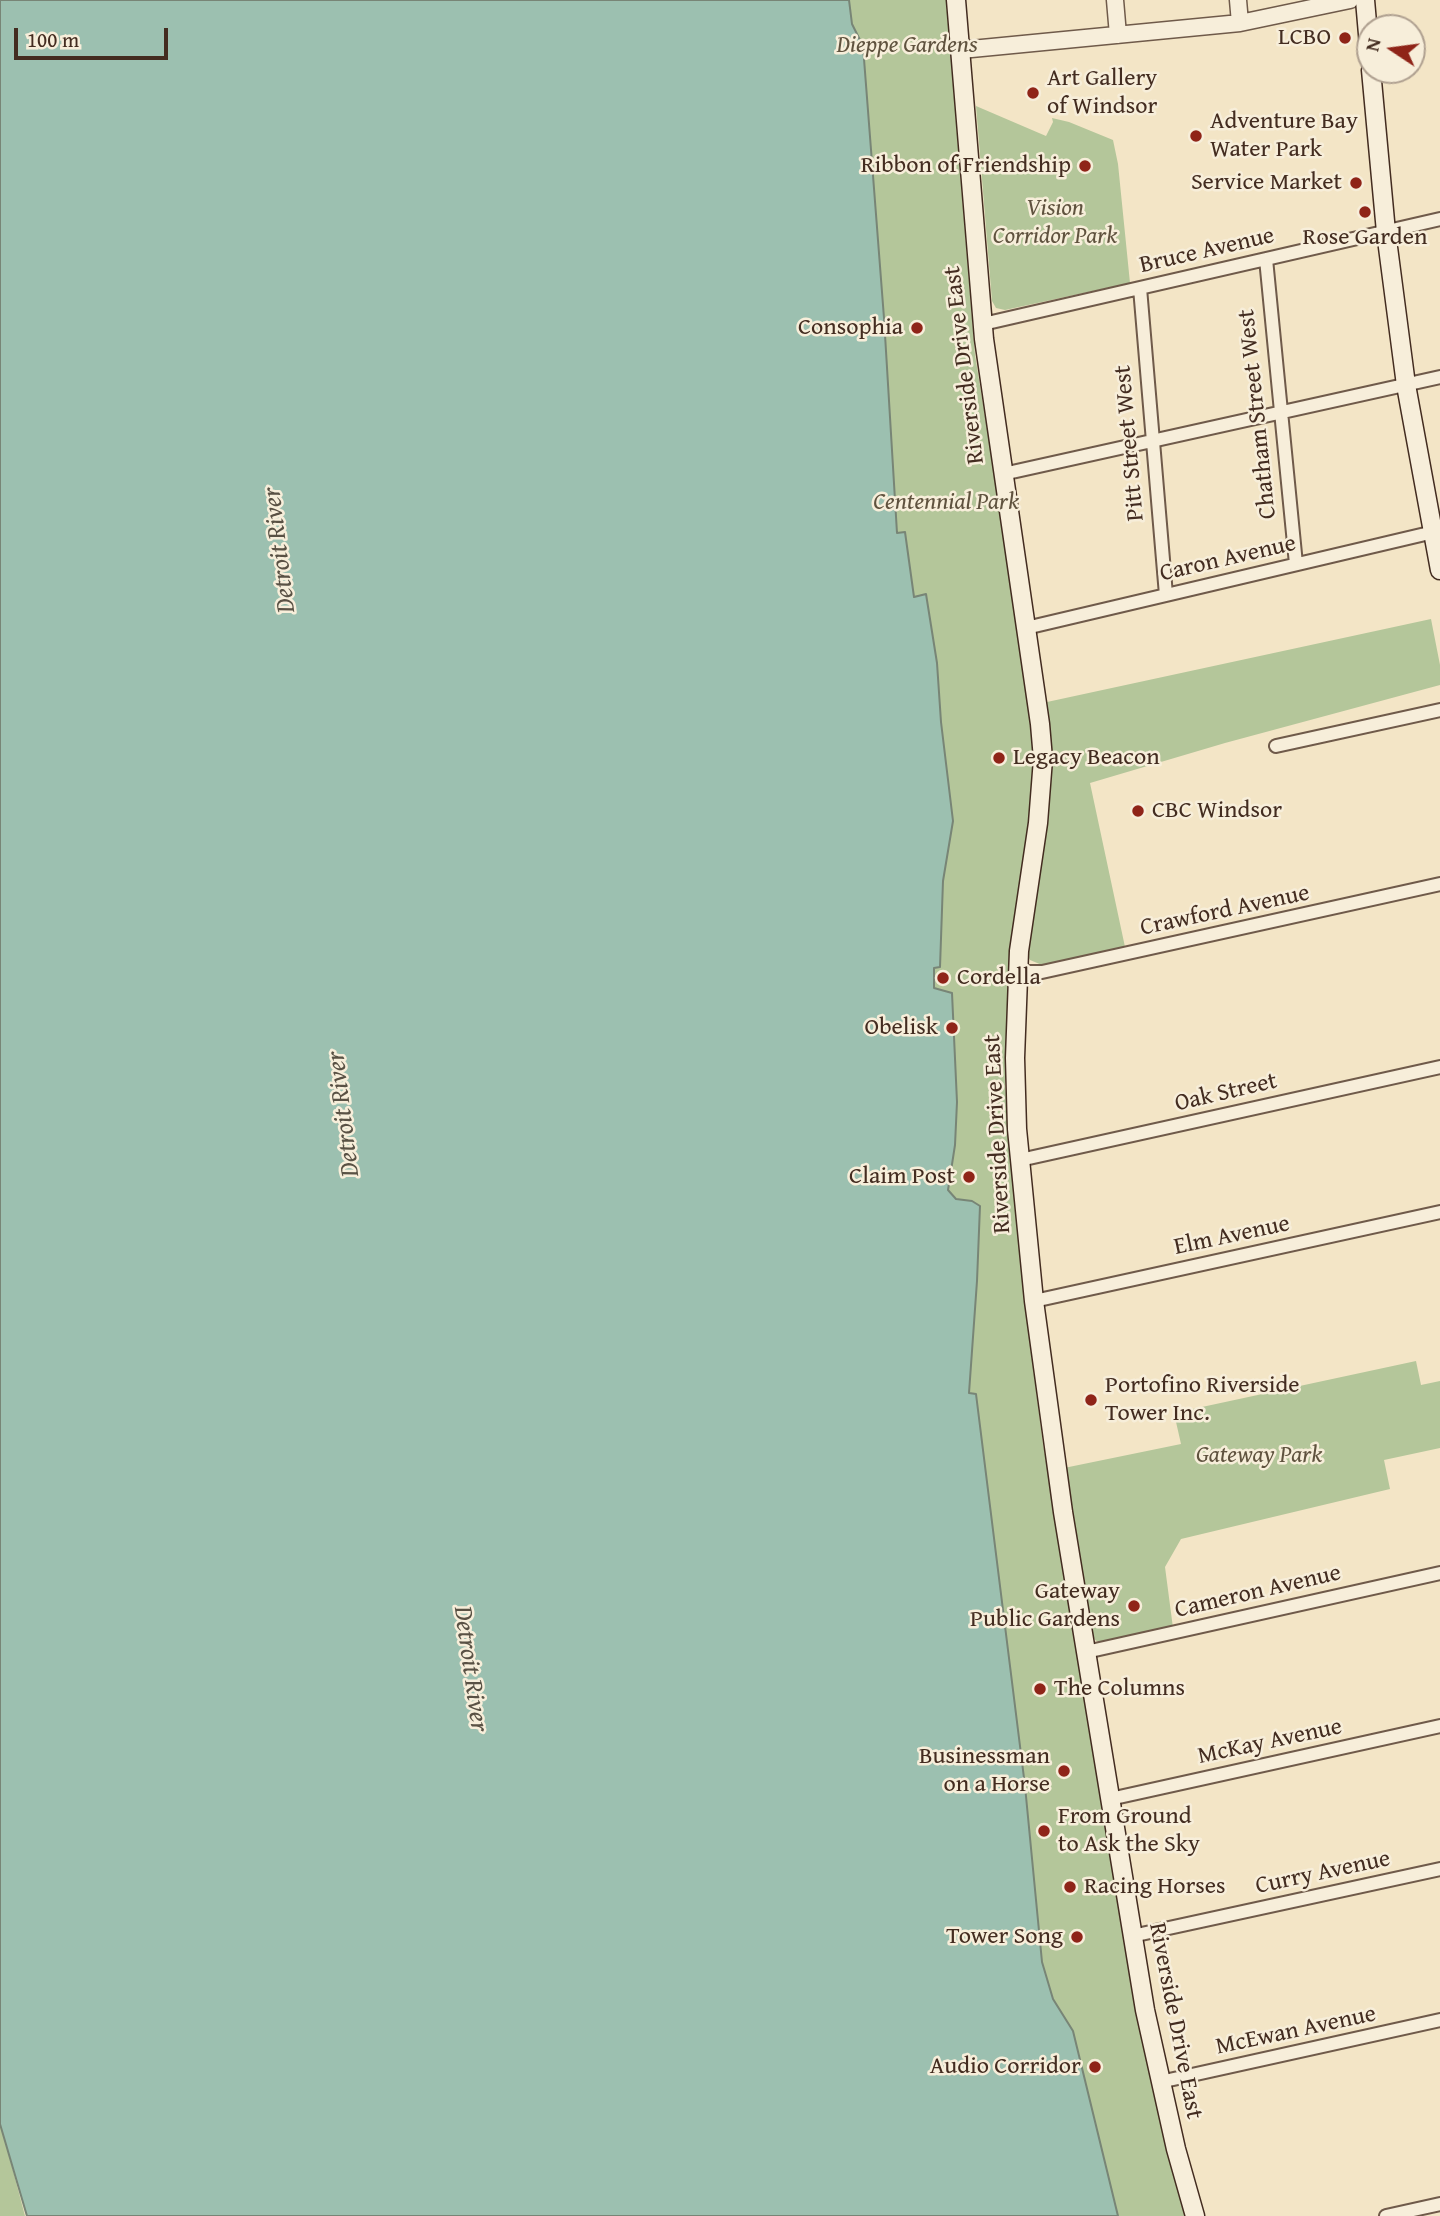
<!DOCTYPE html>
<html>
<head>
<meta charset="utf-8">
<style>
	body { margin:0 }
	#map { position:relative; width:1440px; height:2216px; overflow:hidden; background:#f3e5c6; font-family:"Gentium Book Plus",serif }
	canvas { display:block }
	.north { position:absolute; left:1356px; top:14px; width:70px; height:70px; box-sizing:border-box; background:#f7eeda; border:2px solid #afa090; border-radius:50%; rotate:283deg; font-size:19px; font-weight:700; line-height:28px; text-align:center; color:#432c20 }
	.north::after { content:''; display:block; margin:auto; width:24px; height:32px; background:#8f2418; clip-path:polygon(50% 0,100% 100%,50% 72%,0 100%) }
	.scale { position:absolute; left:14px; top:28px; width:154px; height:32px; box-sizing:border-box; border:4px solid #432c20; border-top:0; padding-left:9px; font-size:21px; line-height:24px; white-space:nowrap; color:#432c20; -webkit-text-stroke:5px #f7eeda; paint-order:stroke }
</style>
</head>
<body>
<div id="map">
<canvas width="1440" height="2216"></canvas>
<div class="north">N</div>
<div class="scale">100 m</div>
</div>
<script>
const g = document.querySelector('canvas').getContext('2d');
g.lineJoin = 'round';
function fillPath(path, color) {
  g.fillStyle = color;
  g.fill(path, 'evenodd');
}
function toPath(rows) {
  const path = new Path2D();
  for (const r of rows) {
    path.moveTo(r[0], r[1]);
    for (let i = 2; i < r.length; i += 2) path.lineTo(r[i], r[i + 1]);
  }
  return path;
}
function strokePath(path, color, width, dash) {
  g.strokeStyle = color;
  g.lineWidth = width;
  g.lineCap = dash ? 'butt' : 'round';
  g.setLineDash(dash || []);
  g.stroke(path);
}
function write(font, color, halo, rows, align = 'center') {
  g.font = font + ' "Gentium Book Plus",serif';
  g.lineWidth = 5;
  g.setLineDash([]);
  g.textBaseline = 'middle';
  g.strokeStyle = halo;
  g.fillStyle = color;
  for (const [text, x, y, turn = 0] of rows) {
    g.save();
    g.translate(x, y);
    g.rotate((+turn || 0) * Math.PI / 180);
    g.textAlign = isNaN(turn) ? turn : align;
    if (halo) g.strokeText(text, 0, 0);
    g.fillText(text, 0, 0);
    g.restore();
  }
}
const green = toPath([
	[849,0,946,0,975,355,1032,706,1034,764,1031,815,1011,945,1005,1085,1025,1307,1043,1444,1102,1785,1189,2216,1118,2216,1073,2031,1053,1999,1042,1962,1025,1786,975,1394,969,1393,977,1281,980,1206,956,1199,948,1190,955,1145,957,1102,952,993,934,988,934,967,940,967,943,881,953,821,941,722,937,663,925,594,914,598,905,532,897,534,884,318,863,46,852,24],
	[976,106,1046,136,1053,122,1052,118,1069,122,1113,140,1118,164,1130,283,1005,310,996,308,992,301],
	[1431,619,1440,665,1440,685,1225,743,1090,783,1125,947,1042,965,1030,960,1027,954,1048,806,1051,743,1047,702],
	[1416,1361,1421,1385,1440,1381,1440,1448,1384,1460,1390,1489,1181,1539,1165,1567,1173,1628,1101,1643,1095,1640,1091,1632,1064,1468,1181,1444,1174,1413],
	[0,2121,25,2216,0,2216]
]);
const water = toPath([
	[0,0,849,0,852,24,863,46,884,318,897,533,905,532,914,597,926,594,937,663,941,722,953,821,943,881,940,967,934,968,934,988,952,993,957,1102,955,1145,948,1190,956,1199,972,1201,980,1206,977,1281,969,1393,976,1394,1025,1786,1042,1962,1053,1999,1073,2031,1118,2216,27,2216,0,2124,0,0]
]);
const minor = toPath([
	[1266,259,1296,564],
	[1140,288,1166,595],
	[983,324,1440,219],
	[1003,474,1440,377],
	[1026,628,1438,531],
	[1276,746,1440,710],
	[1018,972,1042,972,1440,884],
	[1020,1160,1440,1067],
	[1034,1301,1440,1212],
	[1086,1652,1440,1573],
	[1110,1799,1440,1726],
	[1132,1936,1440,1869],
	[1160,2082,1440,2020],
	[1386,2216,1440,2204]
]);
const tertiary = toPath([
	[1115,0,1118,35],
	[1238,0,1240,23],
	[961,50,1240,23,1350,0]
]);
const secondary = toPath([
	[956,0,984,339,1040,724,1043,759,1038,823,1019,951,1015,1058,1017,1129,1034,1301,1063,1512,1145,2010,1176,2149,1195,2216],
	[1365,0,1370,57],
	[1371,70,1386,232,1406,385,1440,570]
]);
const markers = [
	[1345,38,7,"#8f2418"],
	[1033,93,7,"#8f2418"],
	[1196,136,7,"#8f2418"],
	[1085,166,7,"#8f2418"],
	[1356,183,7,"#8f2418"],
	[1365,212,7,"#8f2418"],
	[917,328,7,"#8f2418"],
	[999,758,7,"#8f2418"],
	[1138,811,7,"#8f2418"],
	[943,978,7,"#8f2418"],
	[952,1028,7,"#8f2418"],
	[969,1177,7,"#8f2418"],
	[1091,1400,7,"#8f2418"],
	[1134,1606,7,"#8f2418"],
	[1040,1689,7,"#8f2418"],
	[1064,1771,7,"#8f2418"],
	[1044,1831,7,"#8f2418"],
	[1070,1887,7,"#8f2418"],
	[1077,1937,7,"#8f2418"],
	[1095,2067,7,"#8f2418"]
];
const poiNames = [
	["LCBO",1331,38],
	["Art Gallery",1047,79,"left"],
	["of Windsor",1047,107,"left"],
	["Adventure Bay",1210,122,"left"],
	["Water Park",1210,150,"left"],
	["Ribbon of Friendship",1071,166],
	["Service Market",1342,183],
	["Rose Garden",1365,238,"center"],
	["Consophia",903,328],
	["Legacy Beacon",1013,758,"left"],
	["CBC Windsor",1152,811,"left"],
	["Cordella",957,978,"left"],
	["Obelisk",938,1028],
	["Claim Post",955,1177],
	["Portofino Riverside",1105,1386,"left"],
	["Tower Inc.",1105,1414,"left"],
	["Gateway",1120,1592],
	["Public Gardens",1120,1620],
	["The Columns",1054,1689,"left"],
	["Businessman",1050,1757],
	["on a Horse",1050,1785],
	["From Ground",1058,1817,"left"],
	["to Ask the Sky",1058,1845,"left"],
	["Racing Horses",1084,1887,"left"],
	["Tower Song",1063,1937],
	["Audio Corridor",1081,2067]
];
const parkNames = [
	["Dieppe Gardens",907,46],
	["Vision",1055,209],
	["Corridor Park",1055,237],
	["Centennial Park",946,503],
	["Gateway Park",1259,1456]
];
const streetNames = [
	["Bruce Avenue",1207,251,-13],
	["Riverside Drive East",965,365,-97],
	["Chatham Street West",1258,414,-96],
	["Pitt Street West",1130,443,-95],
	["Caron Avenue",1228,559,-13],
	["Crawford Avenue",1225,911,-12],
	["Oak Street",1226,1093,-13],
	["Riverside Drive East",998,1134,-93],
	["Elm Avenue",1232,1236,-12],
	["Cameron Avenue",1258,1592,-13],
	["McKay Avenue",1270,1742,-12],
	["Curry Avenue",1323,1873,-12],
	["Riverside Drive East",1175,2021,79],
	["McEwan Avenue",1296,2031,-12]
];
const waterNames = [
	["Detroit River",280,550,-97],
	["Detroit River",344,1114,-97],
	["Detroit River",470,1669,82]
];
fillPath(green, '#b4c69a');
fillPath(water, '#9cc0b0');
strokePath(water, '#788576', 2);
strokePath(minor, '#6f5a4a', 16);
strokePath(tertiary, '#6f5a4a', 19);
strokePath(secondary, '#432c20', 21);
strokePath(minor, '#f7eeda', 12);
strokePath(tertiary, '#f7eeda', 16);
strokePath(secondary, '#f7eeda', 18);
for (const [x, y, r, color] of markers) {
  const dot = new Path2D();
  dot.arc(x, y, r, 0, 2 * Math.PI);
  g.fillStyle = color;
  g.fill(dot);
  strokePath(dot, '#f7eeda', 2.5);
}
write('24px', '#432c20', '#f7eeda', poiNames, 'right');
write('italic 24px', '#5f523e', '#f7eeda', parkNames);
write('24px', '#432c20', '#f7eeda', streetNames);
write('italic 26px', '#595144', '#f7eeda', waterNames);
</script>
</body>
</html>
